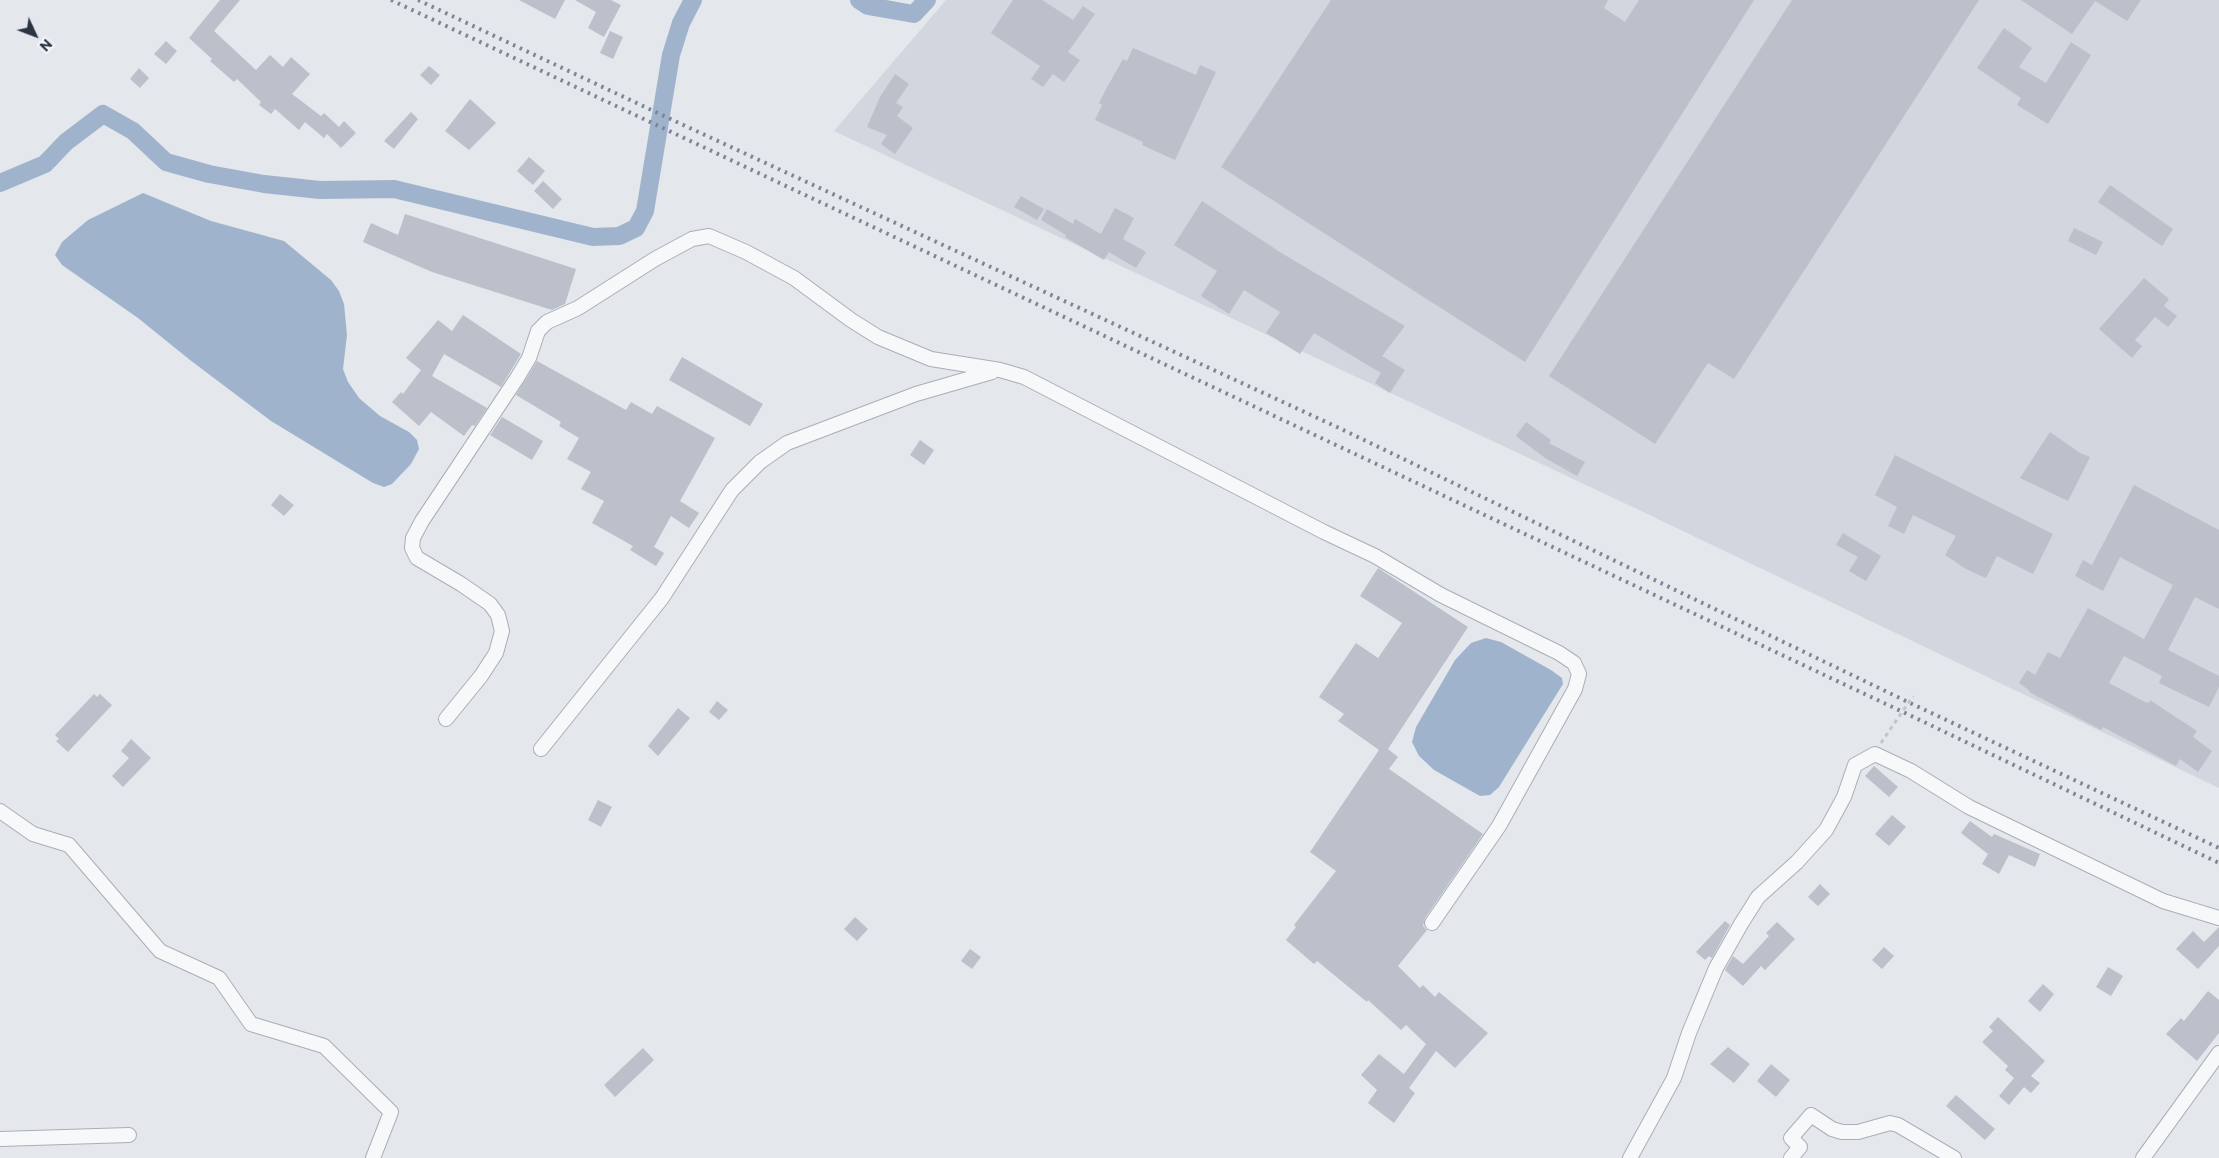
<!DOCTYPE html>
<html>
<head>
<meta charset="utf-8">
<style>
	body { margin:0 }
	#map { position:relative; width:2219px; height:1158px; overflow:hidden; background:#e4e7ec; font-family:Commissioner,sans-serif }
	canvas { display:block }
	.north { position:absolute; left:10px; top:10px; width:50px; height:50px; -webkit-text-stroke:4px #f4f6f9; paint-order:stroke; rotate:133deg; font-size:14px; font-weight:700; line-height:20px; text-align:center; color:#2b3445 }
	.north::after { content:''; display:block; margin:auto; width:18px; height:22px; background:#2b3445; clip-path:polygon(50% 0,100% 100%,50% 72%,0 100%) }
</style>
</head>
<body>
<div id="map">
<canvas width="2219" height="1158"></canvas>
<div class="north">N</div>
</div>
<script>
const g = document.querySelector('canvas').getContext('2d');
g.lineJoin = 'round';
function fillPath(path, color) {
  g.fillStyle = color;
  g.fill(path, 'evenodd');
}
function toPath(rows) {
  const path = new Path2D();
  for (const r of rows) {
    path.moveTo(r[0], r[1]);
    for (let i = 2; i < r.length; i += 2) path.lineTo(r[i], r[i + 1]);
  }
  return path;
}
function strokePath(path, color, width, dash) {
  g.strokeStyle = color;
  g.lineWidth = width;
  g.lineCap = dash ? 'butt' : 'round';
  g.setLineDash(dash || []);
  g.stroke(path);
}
const built = toPath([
	[946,0,2219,0,2219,788,1637,509,834,131]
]);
const water = toPath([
	[143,193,211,221,284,241,331,280,339,291,344,304,347,335,343,369,348,382,359,398,380,416,409,432,417,440,419,449,411,464,392,484,384,487,373,483,271,421,190,360,138,318,62,265,55,255,62,242,88,220],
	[1486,638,1501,642,1551,670,1562,678,1563,684,1499,787,1490,795,1480,796,1434,770,1419,756,1412,742,1416,727,1455,660,1471,643]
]);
const canal = toPath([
	[859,0,868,6,914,14,927,0],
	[0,183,45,164,66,142,103,114,133,131,166,162,209,174,264,184,320,190,394,189,593,237,619,236,636,228,645,211,671,55,681,23,693,0]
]);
const building = toPath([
	[220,0,240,0,214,31,256,70,270,55,283,67,291,57,310,74,292,94,321,116,324,113,339,127,344,121,356,133,341,148,327,134,324,138,305,122,299,130,275,109,271,114,259,105,261,102,237,79,234,82,210,61,212,59,189,38],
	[519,0,565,0,555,19],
	[575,0,611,0,621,5,604,37,588,28,596,12],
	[1013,0,1042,0,1073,20,1083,6,1095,14,1068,52,1080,60,1064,82,1053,74,1043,87,1031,79,1040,66,991,33],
	[1331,0,1608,0,1604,8,1625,22,1639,0,1754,0,1525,362,1221,167],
	[1792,0,1979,0,1734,379,1708,363,1655,444,1549,376],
	[2021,0,2141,0,2127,21,2095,1,2072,34],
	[2004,28,2032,48,2019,67,2046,83,2071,42,2091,55,2048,124,2017,105,2021,98,1977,68],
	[610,31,623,37,613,59,600,53],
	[166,41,177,51,166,64,154,54],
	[1133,48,1196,75,1200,65,1216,72,1175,160,1142,145,1143,142,1095,120,1102,105,1099,103,1105,91,1123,59,1127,61],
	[429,66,440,75,431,85,420,75],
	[139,68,149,78,140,88,130,79],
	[895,74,909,84,896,103,903,107,897,116,913,128,895,154,881,144,887,135,867,127,880,97],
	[470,99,496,123,469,150,445,131],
	[411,112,418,119,394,149,384,141],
	[529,157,545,171,533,185,517,171],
	[543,181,562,199,553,209,534,191],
	[2110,185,2173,229,2162,246,2098,202],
	[1021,196,1044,209,1037,220,1014,207],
	[1202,201,1283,254,1405,326,1382,356,1405,370,1390,393,1375,383,1381,373,1314,333,1300,354,1266,333,1280,312,1244,290,1229,314,1201,296,1217,271,1174,245],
	[1115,208,1134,218,1123,239,1146,252,1136,268,1109,252,1104,260,1065,237,1066,235,1041,220,1047,209,1073,224,1075,219,1101,234],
	[405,214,576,269,565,304,552,310,432,272,363,242,371,223,398,235],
	[2074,228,2103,242,2096,255,2068,241],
	[2144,278,2169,299,2164,306,2177,316,2168,327,2155,317,2135,340,2142,346,2132,358,2099,329],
	[463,315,521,354,501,387,444,354,432,376,487,408,475,426,472,425,464,436,431,412,419,426,392,402,401,392,403,394,421,370,406,358,438,320,452,331],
	[682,357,763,404,750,426,669,380],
	[537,361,626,410,631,402,652,414,657,406,715,438,680,501,699,513,689,528,671,516,654,547,664,553,656,566,630,550,633,546,592,523,604,501,581,489,591,472,567,459,579,438,559,426,561,422,516,395],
	[502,417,543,441,532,460,490,435],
	[1526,422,1551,440,1549,443,1585,462,1577,476,1545,458,1516,436],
	[2050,432,2080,453,2090,457,2068,501,2020,478],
	[920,440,934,450,924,465,910,455],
	[1895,455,2053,534,2033,574,1997,556,1986,578,1966,569,1945,555,1956,536,1913,515,1904,534,1888,526,1897,507,1875,495],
	[2134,485,2219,530,2219,609,2195,597,2168,650,2219,676,2219,687,2209,707,2159,683,2162,676,2124,656,2109,683,2145,702,2149,703,2150,700,2197,731,2193,737,2212,751,2198,772,2180,759,2176,766,2103,727,2101,730,2029,692,2030,691,2019,683,2027,670,2035,675,2048,652,2060,658,2088,608,2144,639,2173,585,2120,557,2103,591,2075,576,2083,560,2092,565],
	[280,494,294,505,284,516,271,505],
	[1843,533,1881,556,1866,581,1849,571,1858,557,1836,545],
	[1378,568,1468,627,1388,749,1398,757,1389,769,1483,834,1425,918,1423,926,1427,930,1398,966,1420,988,1423,985,1435,997,1439,992,1488,1033,1455,1068,1436,1051,1409,1088,1415,1093,1394,1123,1368,1103,1377,1090,1361,1075,1379,1054,1404,1074,1426,1044,1406,1025,1401,1030,1368,1000,1367,1002,1317,961,1314,964,1286,940,1296,927,1294,925,1336,871,1310,852,1379,750,1338,721,1344,714,1319,697,1356,643,1378,658,1402,623,1360,596],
	[94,694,97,697,100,694,112,705,68,752,56,741,59,739,55,735],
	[717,701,728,710,719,720,709,712],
	[678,708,690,718,658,756,648,746],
	[131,739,151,758,123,787,112,776,129,758,121,751],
	[1874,766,1898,787,1889,797,1865,776],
	[598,800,612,807,601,827,588,820],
	[1892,815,1906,827,1889,846,1875,834],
	[1970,821,1992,837,1994,834,2040,854,2035,867,2009,855,1999,874,1982,864,1988,854,1961,833],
	[1820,884,1830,894,1818,906,1808,897],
	[855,917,868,929,857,941,844,929],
	[1725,921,1730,925,1712,958,1709,956,1705,960,1696,952],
	[1777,922,1795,939,1765,970,1761,966,1743,986,1725,970,1733,956,1743,964,1769,936,1766,933],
	[2219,927,2219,946,2198,969,2176,949,2193,931,2204,942],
	[1884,947,1894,956,1882,969,1872,960],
	[970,949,981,957,972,969,961,961],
	[2108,967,2123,976,2111,996,2096,987],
	[2043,984,2054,994,2040,1012,2028,1001],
	[2208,991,2219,1000,2219,1033,2197,1061,2166,1034,2181,1018,2184,1021],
	[1998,1017,2045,1061,2031,1076,2040,1083,2031,1093,2024,1087,2009,1105,1999,1096,2014,1078,2005,1070,2008,1066,1982,1042,1993,1031,1989,1027],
	[1728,1047,1750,1064,1734,1083,1710,1064],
	[643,1048,654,1060,615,1097,604,1085],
	[1771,1064,1790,1080,1776,1097,1757,1081],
	[1956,1095,1995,1129,1985,1140,1946,1106]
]);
const path = toPath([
	[1881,743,1913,696]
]);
const street = toPath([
	[446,719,481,676,496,653,502,631,498,615,490,604,461,584,417,558,412,548,413,538,422,521,517,378,529,358,538,331,547,322,578,308,655,259,692,239,709,236,746,252,794,278,851,320,878,337,931,359,1000,370,1024,377,1324,532,1375,556,1441,595,1559,653,1574,663,1579,674,1575,689,1499,826,1432,923],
	[541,749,662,598,732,490,760,462,787,443,916,394,992,372],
	[0,811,33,834,69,845,160,951,219,978,251,1024,324,1046,391,1112,373,1158],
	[0,1139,129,1135],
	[1630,1158,1674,1078,1689,1033,1716,968,1741,924,1758,897,1797,862,1826,830,1844,797,1855,765,1875,754,1911,771,1969,807,2163,901,2219,918],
	[1791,1158,1800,1147,1791,1138,1811,1115,1832,1129,1842,1132,1858,1132,1890,1123,1898,1125,1954,1158],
	[2143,1158,2219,1053]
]);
const rail = toPath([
	[391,0,1903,712,2219,863],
	[418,0,679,123,1337,427,1908,702,2219,848]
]);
fillPath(built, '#d2d6de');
fillPath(water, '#9fb4cc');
strokePath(canal, '#9fb4cc', 18);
fillPath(building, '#bbc0ca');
strokePath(street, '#a9aeb7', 16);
strokePath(path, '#c2c5cb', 3, [4, 4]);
strokePath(street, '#f7f8fa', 14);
strokePath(rail, '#7d8696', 4, [2.5, 5]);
</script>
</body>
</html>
